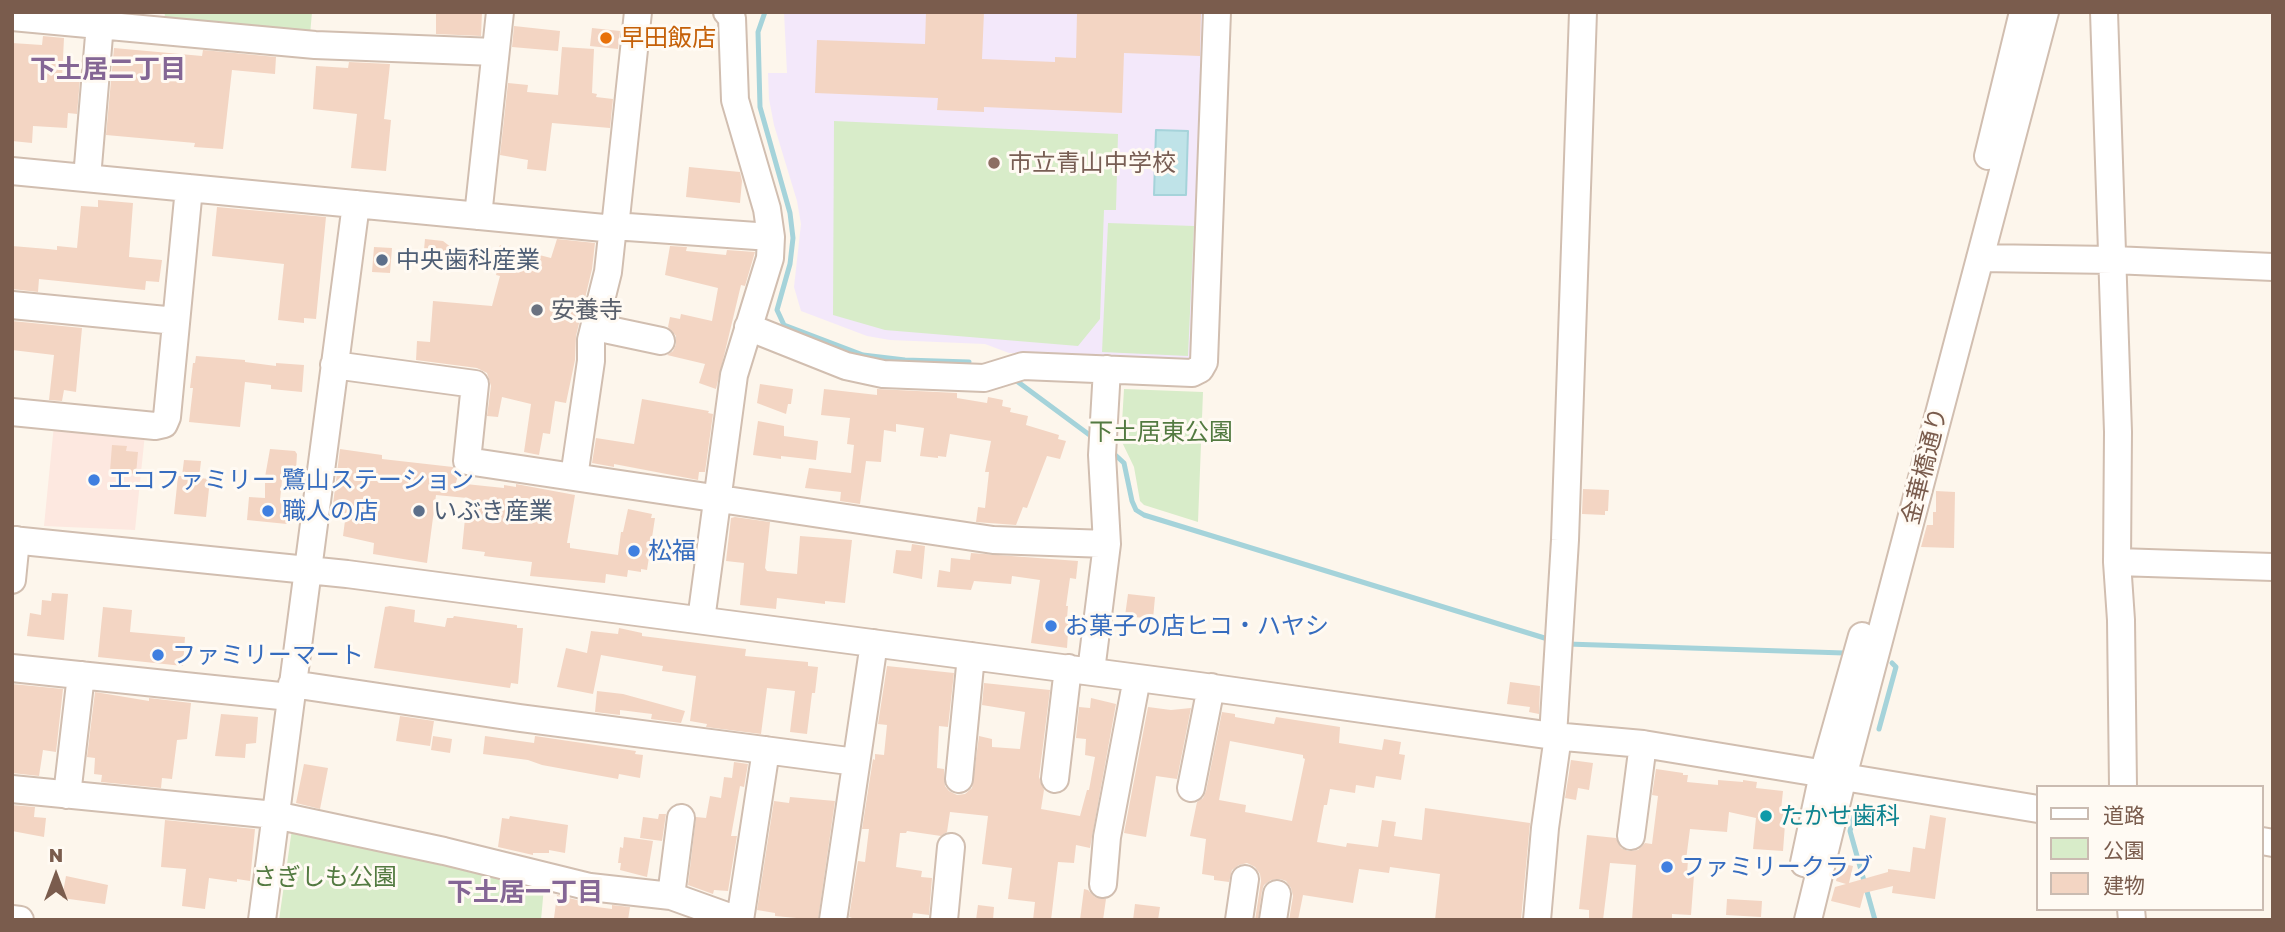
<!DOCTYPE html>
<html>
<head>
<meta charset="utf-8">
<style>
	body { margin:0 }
	#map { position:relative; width:2285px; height:932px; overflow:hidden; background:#fdf6ec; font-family:"Golos Text","Noto Sans JP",sans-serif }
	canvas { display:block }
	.frame { position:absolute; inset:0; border:14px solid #7a5c4d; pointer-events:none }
	.legend { position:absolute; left:2036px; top:785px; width:228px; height:126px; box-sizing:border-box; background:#fffaf3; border:2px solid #cabbb1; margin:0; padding:9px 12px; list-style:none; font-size:21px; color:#7a5c4d }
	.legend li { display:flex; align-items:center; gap:14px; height:35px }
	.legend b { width:35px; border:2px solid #cabbb1 }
	.north { position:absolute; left:21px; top:841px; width:70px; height:70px; -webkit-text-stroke:5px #fffaf3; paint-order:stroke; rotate:0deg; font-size:19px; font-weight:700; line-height:28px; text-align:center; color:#7a5c4d }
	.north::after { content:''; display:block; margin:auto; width:24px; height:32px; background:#7a5c4d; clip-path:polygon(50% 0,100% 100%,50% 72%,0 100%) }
</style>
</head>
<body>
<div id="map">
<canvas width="2285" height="932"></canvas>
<div class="frame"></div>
<ul class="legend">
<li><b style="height:9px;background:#fff"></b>道路</li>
<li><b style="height:19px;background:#d8ecc9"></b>公園</li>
<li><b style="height:19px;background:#f3d5c3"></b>建物</li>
</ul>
<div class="north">N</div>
</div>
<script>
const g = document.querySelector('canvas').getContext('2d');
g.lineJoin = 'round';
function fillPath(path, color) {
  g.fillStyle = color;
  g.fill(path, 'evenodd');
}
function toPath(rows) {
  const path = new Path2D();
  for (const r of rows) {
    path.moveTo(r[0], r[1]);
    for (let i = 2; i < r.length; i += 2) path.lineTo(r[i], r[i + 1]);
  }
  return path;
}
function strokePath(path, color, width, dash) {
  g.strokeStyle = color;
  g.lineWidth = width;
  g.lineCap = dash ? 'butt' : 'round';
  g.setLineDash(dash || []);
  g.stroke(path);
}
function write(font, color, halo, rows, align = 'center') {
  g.font = font + ' "Golos Text","Noto Sans JP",sans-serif';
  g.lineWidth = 6;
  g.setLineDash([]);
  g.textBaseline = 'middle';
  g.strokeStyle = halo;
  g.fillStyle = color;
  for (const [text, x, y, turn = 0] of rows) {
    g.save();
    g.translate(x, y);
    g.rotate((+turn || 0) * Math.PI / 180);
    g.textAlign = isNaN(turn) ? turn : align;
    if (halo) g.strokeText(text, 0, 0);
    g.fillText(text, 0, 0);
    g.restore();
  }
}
const commercial = toPath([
	[54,425,145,434,135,530,44,526]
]);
const education = toPath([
	[784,12,1208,12,1194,356,1188,359,1009,353,985,344,890,340,867,336,801,311,794,287,801,224,797,201,774,125,769,99,768,73,787,73]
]);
const green = toPath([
	[165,12,312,12,310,35,164,22],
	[834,121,1118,134,1116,210,1104,210,1100,319,1078,346,885,330,833,315],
	[1108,223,1194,226,1188,356,1102,352],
	[1124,389,1203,392,1198,522,1144,505,1140,501,1134,467,1121,440],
	[292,829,544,887,541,920,279,920]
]);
const water = toPath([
	[1156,130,1188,131,1186,195,1154,195,1156,130]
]);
const stream = toPath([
	[765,12,758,32,760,107,790,213,793,238,790,264,777,310,784,325,863,355,905,360,969,362],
	[1018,382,1095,439],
	[1111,451,1124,463,1132,501,1136,510,1144,515,1551,640],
	[1567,644,1844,653],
	[1879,729,1896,667,1892,663],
	[1855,813,1850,831,1875,920]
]);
const building = toPath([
	[436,12,482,12,481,36,436,34],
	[926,12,984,12,982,59,1055,62,1055,57,1076,58,1077,13,1125,14,1125,12,1201,12,1200,56,1124,53,1122,113,984,107,984,112,937,110,938,98,815,93,817,40,925,44],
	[514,26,560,31,558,51,512,47],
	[592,28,620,31,618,49,590,46],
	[43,36,64,38,62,78,80,79,77,114,68,113,67,128,33,126,32,143,12,141,12,43,42,45],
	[562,47,594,49,592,93,597,94,596,97,613,99,610,128,552,123,546,171,527,169,528,160,500,155,508,83,528,85,527,92,558,95],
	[114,48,202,56,203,50,276,57,275,74,232,70,223,149,194,147,195,143,106,135],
	[349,62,390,64,384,119,391,120,386,171,351,168,357,114,313,109,316,66,348,68],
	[689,167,740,172,742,181,740,203,686,197],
	[98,200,133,203,129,257,162,260,159,282,146,281,145,290,39,279,38,292,12,289,12,246,48,249,57,250,57,246,77,248,81,206,98,207],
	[217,207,326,217,316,319,304,318,304,323,278,320,284,264,212,256],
	[425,239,443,241,452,248,445,255,444,261,423,260],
	[557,239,595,243,592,269,576,336,575,360,566,403,555,401,550,434,543,433,539,455,524,452,531,404,502,397,498,417,487,416,491,386,487,373,477,368,416,360,417,341,430,342,433,301,492,306,500,276,496,275,498,268,495,267,497,262,495,262,500,245,551,258],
	[670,246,687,247,686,251,726,255,727,250,755,252,745,286,741,285,716,389,699,383,705,364,667,355,673,351,676,344,676,336,668,327,670,317,680,319,681,314,712,321,718,288,665,275],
	[374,247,392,248,390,273,372,272],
	[12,321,82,328,76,392,64,390,62,401,49,400,54,355,12,350],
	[196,356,245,360,245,362,276,366,276,363,304,365,302,392,271,389,271,385,245,382,240,427,189,422,193,388,190,388,193,363,195,363],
	[760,384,793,389,791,404,788,404,786,414,757,403],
	[824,389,877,395,877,389,957,393,957,398,987,403,988,397,1003,400,1002,406,1011,408,1010,412,1028,416,1026,425,1059,435,1058,439,1066,441,1060,459,1047,456,1027,508,1023,507,1016,525,976,522,978,507,985,508,989,472,985,472,991,441,950,434,946,457,938,456,938,458,920,456,924,428,896,424,896,432,884,430,881,462,866,461,860,504,840,501,841,492,805,488,809,468,851,473,854,445,847,444,850,418,821,415],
	[642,399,709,411,708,413,713,414,705,472,699,472,698,480,614,464,614,467,592,463,596,438,634,444],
	[758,421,784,426,784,436,818,441,816,460,781,456,781,459,753,455],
	[112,445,127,446,126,451,138,452,136,474,110,471],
	[270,449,295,451,297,454,296,470,283,470,280,500,289,502,287,524,247,520,249,497,265,498,265,477],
	[340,449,382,455,382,459,453,467,458,474,456,483,504,488,504,485,516,487,516,484,575,495,567,543,570,543,570,548,618,555,621,532,623,532,628,509,652,514,651,518,655,518,647,570,641,569,641,572,628,570,627,577,606,574,605,583,530,576,532,562,484,556,485,552,462,549,467,498,436,495,427,563,373,554,374,543,343,536,346,513,332,512],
	[184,460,201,461,199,478,210,479,206,517,174,514,178,476,182,476],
	[1583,489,1609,490,1608,511,1605,511,1605,515,1582,514],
	[1936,491,1955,492,1954,548,1921,547,1927,525,1933,525,1933,512,1936,512],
	[735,517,770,522,765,568,767,571,797,574,800,536,852,540,845,603,825,601,825,604,777,598,776,609,740,605,744,563,726,561,731,518],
	[912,544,925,546,922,579,893,573,896,550,911,551],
	[971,553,1078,561,1076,579,1070,578,1066,606,1068,606,1067,618,1069,618,1067,648,1031,643,1040,580,1012,576,1011,584,974,581,971,590,937,587,939,570,950,572,951,558,970,560],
	[52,593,68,594,64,640,27,636,30,613,41,615,42,600,51,601],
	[1128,594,1155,597,1153,619,1125,616],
	[390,606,415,610,414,622,445,627,447,618,453,618,454,616,517,625,517,628,523,628,518,684,511,683,510,688,374,668,385,607],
	[103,607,132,610,130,632,185,637,183,666,98,657],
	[619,628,642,633,642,636,746,649,745,656,808,662,808,666,818,667,815,693,812,693,807,734,790,732,795,691,767,688,761,734,706,727,707,724,690,721,696,676,662,671,663,666,601,655,593,694,557,687,566,648,587,653,591,631,618,634],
	[887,666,954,673,948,727,939,726,937,768,944,769,945,786,949,791,957,795,965,794,972,788,979,736,992,739,992,747,1020,749,1025,712,982,705,984,683,1050,690,1039,777,1044,790,1041,809,1080,816,1087,790,1089,790,1095,757,1085,755,1086,739,1076,738,1079,707,1090,708,1091,698,1116,704,1090,848,1076,845,1074,863,1058,862,1051,920,1033,920,1035,902,1008,899,1012,868,982,864,988,816,950,812,947,832,941,836,907,831,906,833,900,833,896,867,922,871,921,877,932,878,929,915,913,913,912,920,858,920,849,917,858,861,865,862,869,829,862,829,873,759,875,760,875,754,884,755,887,725,878,724],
	[1510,682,1540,686,1539,714,1529,712,1530,707,1507,704],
	[12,684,63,689,56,752,43,750,39,776,12,773],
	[597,691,623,694,685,711,681,723,651,719,652,714,620,710,620,715,595,712],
	[95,692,149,701,149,698,191,703,187,739,177,740,172,779,162,778,161,788,101,782,102,775,94,774,95,758,87,757],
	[1148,707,1171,710,1191,708,1177,779,1156,776,1146,837,1124,833],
	[1222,712,1235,714,1235,717,1274,724,1276,717,1340,727,1339,743,1382,750,1384,739,1401,742,1399,754,1405,755,1401,780,1376,776,1374,788,1356,785,1355,793,1330,789,1327,805,1324,805,1317,842,1346,847,1347,843,1378,847,1382,820,1396,822,1394,836,1422,840,1425,808,1530,823,1521,920,1435,920,1440,874,1390,867,1389,873,1359,869,1353,903,1303,895,1298,920,1289,920,1293,896,1291,888,1286,881,1280,879,1271,880,1264,885,1262,891,1258,920,1255,920,1261,881,1260,874,1255,867,1247,863,1239,865,1232,870,1229,882,1214,880,1214,876,1202,874,1206,839,1190,836,1197,802,1203,798,1206,791],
	[1230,741,1303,755,1303,758,1305,759,1292,821,1245,812,1246,805,1219,800],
	[221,714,258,717,256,743,246,744,245,758,215,756],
	[400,716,434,721,430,746,396,741],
	[433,736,452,739,450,753,431,750],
	[485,736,534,743,535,736,636,751,635,754,643,755,640,778,619,774,618,779,542,765,528,760,483,754],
	[1571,760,1593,763,1589,790,1578,788,1576,800,1565,798],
	[734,762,748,764,744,787,740,786,731,836,737,836,728,891,714,890,713,894,688,885,696,817,706,818,710,796,721,798,724,777,732,778],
	[304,764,328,768,320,809,296,803],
	[1656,769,1683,773,1683,775,1688,775,1687,782,1718,785,1718,780,1743,782,1743,780,1757,782,1756,788,1783,791,1781,810,1786,811,1783,851,1753,849,1756,818,1729,812,1727,832,1690,829,1686,860,1688,860,1687,874,1694,875,1691,915,1672,914,1672,920,1632,920,1636,865,1610,863,1603,920,1589,920,1589,910,1579,909,1587,835,1616,838,1621,848,1628,851,1638,850,1645,843,1652,844,1658,796,1652,795],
	[790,797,835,801,818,920,775,916,775,913,757,910,774,801,789,803],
	[12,805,35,807,34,817,46,818,44,837,12,831],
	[659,814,666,814,662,841,640,838,643,817,658,819],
	[1930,815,1946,818,1935,899,1892,893,1893,886,1864,893,1860,908,1831,901,1835,887,1846,884,1836,881,1840,863,1853,866,1849,883,1888,872,1888,869,1910,872,1913,847,1925,849],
	[510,816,568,825,565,853,549,850,549,853,533,853,533,855,498,847,502,818,509,819],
	[165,820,255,829,250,881,237,879,237,882,209,878,205,909,182,906,186,869,161,867],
	[624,837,653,841,647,877,620,870,621,863,618,863,620,847,623,848],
	[66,876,108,885,105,904,62,898],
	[1084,889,1088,890,1095,897,1106,899,1103,920,1080,920],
	[557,895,581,901,581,905,612,909,612,905,630,907,628,920,554,918],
	[1727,899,1762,901,1761,917,1726,915],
	[1135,904,1160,907,1158,920,1133,920],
	[978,905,994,907,993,920,976,920]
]);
const minor = toPath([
	[2104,12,2118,432,2117,562,2121,620,2123,787],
	[12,17,315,45,495,52],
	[1988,156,2023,12],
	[12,171,604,228,613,226,771,237],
	[87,178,101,12],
	[478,216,500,12],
	[1980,258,2113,260,2273,267],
	[12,305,176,321],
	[595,327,661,341],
	[748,327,846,366,883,374,984,378,1023,366,1192,373,1200,369,1204,362,1217,12],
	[334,365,475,384,467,461,993,540,1107,544],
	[12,412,155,426,164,424,167,417,189,188],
	[574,477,591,361,591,340,608,272,613,226,616,218,638,12],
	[12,540,347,574,1199,686,1553,736,1643,744,2038,809],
	[2117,562,2273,567],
	[12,580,16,540],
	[701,620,734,375,770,258,771,237,767,209,735,100,732,18,727,12],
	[12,668,290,697],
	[1091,671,1107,544,1102,455,1107,369],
	[292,684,520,718,856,762],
	[1553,736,1565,540,1583,12],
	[959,779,971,656],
	[1055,779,1068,668],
	[1191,788,1211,687],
	[12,789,275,815,444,851,590,887,671,896,738,920],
	[67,795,81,675],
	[1631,836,1643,744],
	[2262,841,2273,843],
	[1804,863,1823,774,1862,636],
	[1103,884,1107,837,1137,678],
	[671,896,681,818],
	[2131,909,2132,920],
	[12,919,20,920],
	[262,920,356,204],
	[740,920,766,750],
	[833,920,874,643],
	[944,920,951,847],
	[1239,920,1245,879],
	[1273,920,1277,894],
	[1537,920,1545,828,1558,736],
	[1808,920,1843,777,2045,12]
]);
const markers = [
	[606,38,7,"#e8710a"],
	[994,163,7,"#8d6e63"],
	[382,260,7,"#5c6f8a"],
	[537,310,7,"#6b7280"],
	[94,480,7,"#3f7fe0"],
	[268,511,7,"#3f7fe0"],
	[419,511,7,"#5c6f8a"],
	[634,551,7,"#3f7fe0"],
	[1051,626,7,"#3f7fe0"],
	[158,655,7,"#3f7fe0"],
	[1766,816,7,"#0f9aa8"],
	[1667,867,7,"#3f7fe0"]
];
const foodNames = [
	["早田飯店",620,38]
];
const educationNames = [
	["市立青山中学校",1008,163]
];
const serviceNames = [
	["中央歯科産業",396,260],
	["いぶき産業",433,511]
];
const worshipNames = [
	["安養寺",551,310]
];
const parkNames = [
	["下土居東公園",1161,432],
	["さぎしも公園",325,877]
];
const streetNames = [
	["金華橋通り",1925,466,-76]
];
const shopNames = [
	["エコファミリー 鷺山ステーション",108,480],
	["職人の店",282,511],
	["松福",648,551],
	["お菓子の店ヒコ・ハヤシ",1065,626],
	["ファミリーマート",172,655],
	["ファミリークラブ",1681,867]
];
const cultureNames = [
	["たかせ歯科",1780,816]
];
const neighbourhoodNames = [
	["下土居二丁目",108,70],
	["下土居一丁目",525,893]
];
fillPath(commercial, '#fde8e0');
fillPath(education, '#f3e8fa');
fillPath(green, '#d8ecc9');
fillPath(water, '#bfe3e8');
strokePath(water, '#a5d3da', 2);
strokePath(stream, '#a5d3da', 5);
fillPath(building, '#f3d5c3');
strokePath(minor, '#d1beb0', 30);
strokePath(minor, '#fff', 26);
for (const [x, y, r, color] of markers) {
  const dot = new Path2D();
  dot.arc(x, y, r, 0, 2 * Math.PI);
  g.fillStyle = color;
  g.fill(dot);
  strokePath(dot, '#fffaf3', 2.5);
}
write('24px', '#c56008', '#fffaf3', foodNames, 'left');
write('24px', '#785e54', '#fffaf3', educationNames, 'left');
write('24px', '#4e5e75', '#fffaf3', serviceNames, 'left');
write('24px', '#5b616d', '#fffaf3', worshipNames, 'left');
write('24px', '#537a41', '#fffaf3', parkNames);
write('24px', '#7a5c4d', '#fffaf3', streetNames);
write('24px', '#366cbe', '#fffaf3', shopNames, 'left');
write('24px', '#0d838f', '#fffaf3', cultureNames, 'left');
write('bold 26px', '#846695', '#fffaf3', neighbourhoodNames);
</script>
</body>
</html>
